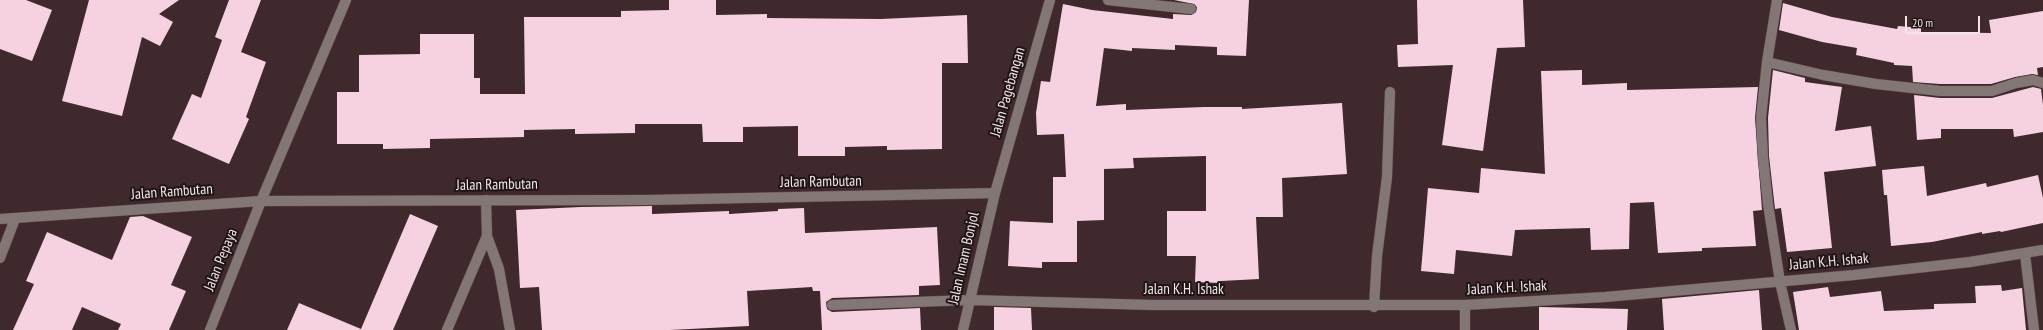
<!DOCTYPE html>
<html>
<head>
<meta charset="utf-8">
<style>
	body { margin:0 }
	#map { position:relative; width:2043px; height:330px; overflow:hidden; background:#3f292c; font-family:"PT Sans Narrow",sans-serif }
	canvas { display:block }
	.scale { position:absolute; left:1905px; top:16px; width:75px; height:18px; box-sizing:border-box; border:2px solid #f3e4e6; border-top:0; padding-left:5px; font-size:12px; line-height:14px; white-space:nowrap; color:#f3e4e6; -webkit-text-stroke:3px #1f1516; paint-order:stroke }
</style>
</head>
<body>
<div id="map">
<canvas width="2043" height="330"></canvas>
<div class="scale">20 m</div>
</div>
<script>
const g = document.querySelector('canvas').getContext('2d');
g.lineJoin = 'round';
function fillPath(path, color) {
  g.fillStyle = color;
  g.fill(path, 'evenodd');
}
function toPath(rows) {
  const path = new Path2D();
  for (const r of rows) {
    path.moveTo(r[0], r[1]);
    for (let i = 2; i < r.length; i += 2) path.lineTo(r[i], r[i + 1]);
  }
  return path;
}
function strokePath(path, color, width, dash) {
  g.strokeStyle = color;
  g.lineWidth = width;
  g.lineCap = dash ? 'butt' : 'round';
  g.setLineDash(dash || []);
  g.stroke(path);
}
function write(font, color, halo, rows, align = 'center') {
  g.font = font + ' "PT Sans Narrow",sans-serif';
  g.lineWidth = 4;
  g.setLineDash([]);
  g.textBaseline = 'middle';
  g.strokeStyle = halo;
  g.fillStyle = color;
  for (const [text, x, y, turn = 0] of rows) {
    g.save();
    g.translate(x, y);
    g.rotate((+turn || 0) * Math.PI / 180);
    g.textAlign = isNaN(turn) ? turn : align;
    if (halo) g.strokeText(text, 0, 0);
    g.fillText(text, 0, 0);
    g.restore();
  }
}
const building = toPath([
	[0,0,26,0,52,10,32,61,0,49],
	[89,0,179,0,159,14,173,22,160,46,142,37,122,116,62,101],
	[229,0,261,0,241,52,266,62,246,117,249,119,229,164,172,139,192,94,201,98,222,40,215,37],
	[669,0,716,0,716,15,767,14,767,18,881,19,967,15,968,63,942,63,942,149,887,150,887,146,845,147,845,156,798,156,798,126,743,127,743,142,703,142,702,124,635,124,635,133,575,134,575,129,524,130,524,137,430,139,430,148,383,149,383,144,337,144,337,92,359,92,359,55,420,54,420,34,474,34,474,78,480,78,480,94,525,94,524,17,621,17,621,11,669,10],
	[1174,0,1249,0,1246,56,1217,55,1217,47,1175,45,1175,50,1132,48,1132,51,1104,48,1096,106,1126,104,1126,110,1204,107,1242,107,1242,109,1342,103,1347,174,1282,178,1283,217,1256,217,1259,279,1221,281,1221,283,1195,282,1196,256,1167,256,1167,211,1206,211,1206,156,1133,158,1134,168,1104,169,1104,220,1077,221,1077,262,1042,262,1042,268,1008,266,1010,221,1053,223,1053,177,1066,177,1064,134,1037,135,1036,113,1041,81,1050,82,1063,4,1092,10,1173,19,1173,14,1191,15,1196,12,1197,7,1194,4],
	[1417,0,1523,0,1525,47,1497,48,1483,151,1442,145,1453,65,1398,67,1397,45,1418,44],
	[1783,3,1832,17,1897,29,1898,26,1921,28,1921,32,1991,33,1989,20,2043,11,2043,67,2037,68,2038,75,2032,74,2015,77,1991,84,1940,84,1913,82,1912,66,1894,65,1894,63,1856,55,1857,48,1822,42,1779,30],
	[1582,70,1582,85,1627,83,1627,90,1758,87,1755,118,1762,210,1753,211,1756,246,1702,248,1702,251,1658,253,1654,202,1630,203,1629,249,1591,250,1590,228,1515,230,1512,256,1456,250,1454,274,1421,271,1428,188,1479,193,1481,168,1545,174,1541,71],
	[1773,70,1805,78,1805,82,1842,87,1835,131,1871,126,1876,166,1824,172,1832,248,1787,252,1781,208,1775,209,1769,156,1768,118],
	[2033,87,2041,89,2043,105,2043,132,2014,137,2013,129,1941,129,1941,138,1917,140,1914,95,1940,98,1992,98],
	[1924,166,1927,196,1986,183,1987,187,2038,175,2043,198,2043,223,2001,232,2000,231,1982,234,1982,232,1932,242,1891,246,1887,195,1884,195,1882,170],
	[652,206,652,214,729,211,729,214,778,211,778,209,804,208,805,233,937,227,940,285,919,286,919,295,832,298,826,302,827,309,832,312,920,308,921,330,822,330,820,291,813,291,812,287,747,291,749,326,670,330,542,330,539,287,520,288,516,210,581,207],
	[410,214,438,226,393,330,287,330,299,303,361,329],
	[143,216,192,237,171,285,186,291,169,330,118,330,121,324,82,307,72,330,13,330,34,284,26,281,47,232,112,260,130,217],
	[2001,285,2002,291,2022,288,2026,330,1799,330,1793,292,1828,287,1830,297,1881,291,1884,311,1934,309,1934,304,1976,303,1975,286],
	[1759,290,1762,330,1664,330,1662,299],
	[994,307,1031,308,1032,330,994,330],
	[1539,307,1628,309,1627,330,1539,330]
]);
const minor = toPath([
	[1108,0,1191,9],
	[1777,0,1767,62,1761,118,1763,157,1768,204,1780,282,1791,330],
	[1767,62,1823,75,1876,84,1940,91,1992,91,2016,83,2033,80,2043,83],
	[0,219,261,201,647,200,995,193],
	[487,236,499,269,510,330],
	[2025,254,2034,330],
	[0,258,15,219],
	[832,305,970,300,1153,305,1465,305,1605,297,1854,275,1970,262,2043,250],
	[1374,307,1377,256,1387,177,1390,92],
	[210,330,261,201,346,0],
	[447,330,487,236,486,200],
	[963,330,995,193,1050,0],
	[1465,330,1465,305]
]);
const streetNames = [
	["Jalan Pagebangan",1008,92,-74],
	["Jalan Rambutan",821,182,-1],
	["Jalan Rambutan",497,185,-1],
	["Jalan Rambutan",172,192,-4],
	["Jalan Imam Bonjol",964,258,-77],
	["Jalan Pepaya",221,260,-68],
	["Jalan K.H. Ishak",1829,262,-5],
	["Jalan K.H. Ishak",1507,288,-3],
	["Jalan K.H. Ishak",1184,290]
];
fillPath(building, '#f5d1e1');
strokePath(minor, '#5c474a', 11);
strokePath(minor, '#837775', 10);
write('15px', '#f3e4e6', '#1f1516', streetNames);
</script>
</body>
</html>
